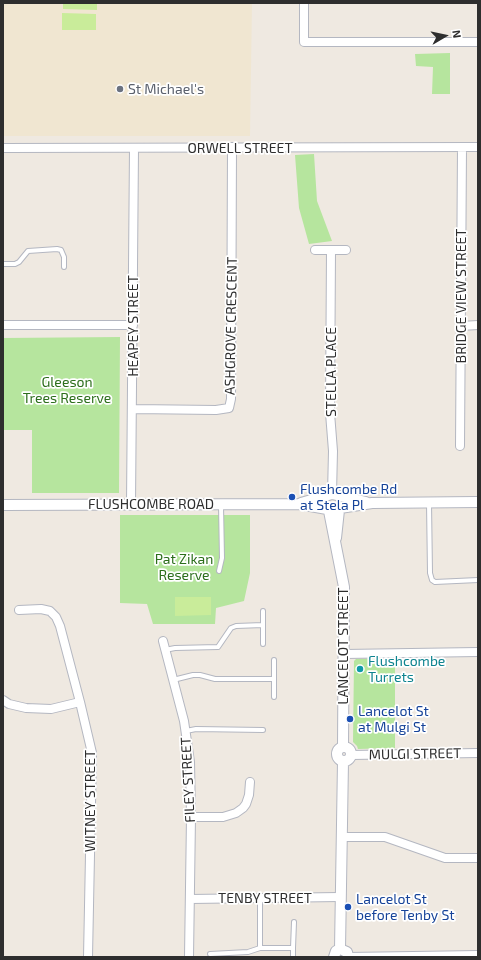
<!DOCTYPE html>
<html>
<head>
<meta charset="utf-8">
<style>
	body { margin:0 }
	#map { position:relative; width:481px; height:960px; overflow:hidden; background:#efe9e1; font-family:"Exo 2",sans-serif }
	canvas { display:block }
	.frame { position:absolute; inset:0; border:4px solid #2e2e2e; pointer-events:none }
	.north { position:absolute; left:425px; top:16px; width:40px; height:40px; -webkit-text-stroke:3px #fff; paint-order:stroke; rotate:81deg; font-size:11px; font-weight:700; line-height:16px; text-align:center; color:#2e2e2e }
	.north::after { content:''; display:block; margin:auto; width:14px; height:18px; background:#2e2e2e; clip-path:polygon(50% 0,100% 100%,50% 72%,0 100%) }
</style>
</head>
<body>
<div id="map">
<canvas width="481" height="960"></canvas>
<div class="frame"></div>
<div class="north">N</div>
</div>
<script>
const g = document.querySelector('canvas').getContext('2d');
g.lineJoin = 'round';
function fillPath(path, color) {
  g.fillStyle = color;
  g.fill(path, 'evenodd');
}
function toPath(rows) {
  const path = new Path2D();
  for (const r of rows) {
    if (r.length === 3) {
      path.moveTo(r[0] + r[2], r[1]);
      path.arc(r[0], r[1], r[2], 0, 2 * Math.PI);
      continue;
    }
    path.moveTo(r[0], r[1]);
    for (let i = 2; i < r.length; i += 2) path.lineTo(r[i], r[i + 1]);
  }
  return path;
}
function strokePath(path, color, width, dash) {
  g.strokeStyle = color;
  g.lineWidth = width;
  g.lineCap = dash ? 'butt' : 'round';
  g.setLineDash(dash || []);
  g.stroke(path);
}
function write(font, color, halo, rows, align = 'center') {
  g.font = font + ' "Exo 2",sans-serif';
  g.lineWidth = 3.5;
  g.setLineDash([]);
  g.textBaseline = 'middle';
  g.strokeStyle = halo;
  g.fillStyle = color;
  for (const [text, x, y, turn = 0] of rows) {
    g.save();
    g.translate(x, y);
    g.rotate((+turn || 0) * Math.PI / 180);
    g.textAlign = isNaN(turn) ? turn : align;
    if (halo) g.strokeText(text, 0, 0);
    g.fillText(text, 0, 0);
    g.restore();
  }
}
const education = toPath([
	[3,3,252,3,250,136,3,136]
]);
const green = toPath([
	[450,53,450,94,432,94,433,67,416,66,415,54],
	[314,154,317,201,332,241,309,244,299,208,295,155],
	[120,337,119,493,32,493,32,430,3,430,3,338],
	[120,515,250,515,250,573,244,601,216,608,215,624,153,624,147,604,120,603],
	[395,658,395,748,358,749,357,746,353,742,354,661,356,659]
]);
const pitch = toPath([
	[63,3,97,3,97,10,63,9],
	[62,13,96,14,96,30,62,30],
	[175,597,211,597,211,615,175,616]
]);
const service = toPath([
	[3,264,15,264,19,262,28,251,57,249,61,250,64,257,64,267],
	[429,503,430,573,432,580,435,582,478,580],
	[219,571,222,558,221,505],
	[263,611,263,644],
	[165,650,175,648,218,647,231,628,236,626,263,625],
	[173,680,193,675,200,675,215,679,274,679],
	[274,697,274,660],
	[186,731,196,729,263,730],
	[260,898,260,948,293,948,293,957],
	[293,948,294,922],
	[210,954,248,952,260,948]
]);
const minor = toPath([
	[304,3,304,42,478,42],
	[3,148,478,147],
	[315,250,346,250],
	[331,250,330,413,333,451,332,494],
	[3,325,133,325],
	[461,326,478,325],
	[133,409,216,410,229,408,231,399,232,147],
	[460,446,462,147],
	[131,504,134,148],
	[19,610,41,609,50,611,56,617,60,626,80,702,92,753,88,957],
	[163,641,184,721,190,762,191,817,189,957],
	[344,654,478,652],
	[3,700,9,704,26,708,51,709,80,702],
	[351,755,478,753],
	[191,817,223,817,236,813,243,808,246,804,249,795,250,782],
	[342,837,385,837,445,858,478,858],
	[190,899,340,897],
	[348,957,478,955]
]);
const tertiary = toPath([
	[301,503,332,494,366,502],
	[3,505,299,504,327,509],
	[340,508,372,503,478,502],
	[329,511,344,587,343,747],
	[336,538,339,510],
	[344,754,7],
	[340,949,343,761],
	[334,957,336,951,340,949,347,952,348,957]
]);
const markers = [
	[120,89,4,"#6b7280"],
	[292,497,4,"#1a4fb4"],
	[360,669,4,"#0f9aa8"],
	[350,719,4,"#1a4fb4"],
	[348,907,4,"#1a4fb4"]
];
const worshipNames = [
	["St Michael's",128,89]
];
const streetNames = [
	["ORWELL STREET",240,148],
	["BRIDGE VIEW STREET",461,296,-90],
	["HEAPEY STREET",133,326,-90],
	["ASHGROVE CRESCENT",231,326,-89],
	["STELLA PLACE",331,372,-90],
	["FLUSHCOMBE ROAD",151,504],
	["LANCELOT STREET",343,646,-90],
	["MULGI STREET",415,754,-1],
	["FILEY STREET",188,780,-93],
	["WITNEY STREET",90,801,-90],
	["TENBY STREET",265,898]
];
const parkNames = [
	["Gleeson",67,382],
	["Trees Reserve",67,398],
	["Pat Zikan",184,559],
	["Reserve",184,575]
];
const transitNames = [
	["Flushcombe Rd",300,489],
	["at Stela Pl",300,505],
	["Lancelot St",358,711],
	["at Mulgi St",358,727],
	["Lancelot St",356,899],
	["before Tenby St",356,915]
];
const cultureNames = [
	["Flushcombe",368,661],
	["Turrets",368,677]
];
fillPath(education, '#f0e6d1');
fillPath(green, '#b6e59e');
fillPath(pitch, '#c9ec9a');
strokePath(service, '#b4b7c1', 6);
strokePath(minor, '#b4b7c1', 10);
strokePath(tertiary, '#b4b7c1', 12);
strokePath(service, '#fff', 4);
strokePath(minor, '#fff', 8);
strokePath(tertiary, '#fff', 10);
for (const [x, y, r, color] of markers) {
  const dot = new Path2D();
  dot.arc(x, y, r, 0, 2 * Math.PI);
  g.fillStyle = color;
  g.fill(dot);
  strokePath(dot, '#fff', 1.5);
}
write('14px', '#5b616d', '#fff', worshipNames, 'left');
write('14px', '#2e2e2e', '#fff', streetNames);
write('14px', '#2c6e1b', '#fff', parkNames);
write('14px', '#164399', '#fff', transitNames, 'left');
write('14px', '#0d838f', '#fff', cultureNames, 'left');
</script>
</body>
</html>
